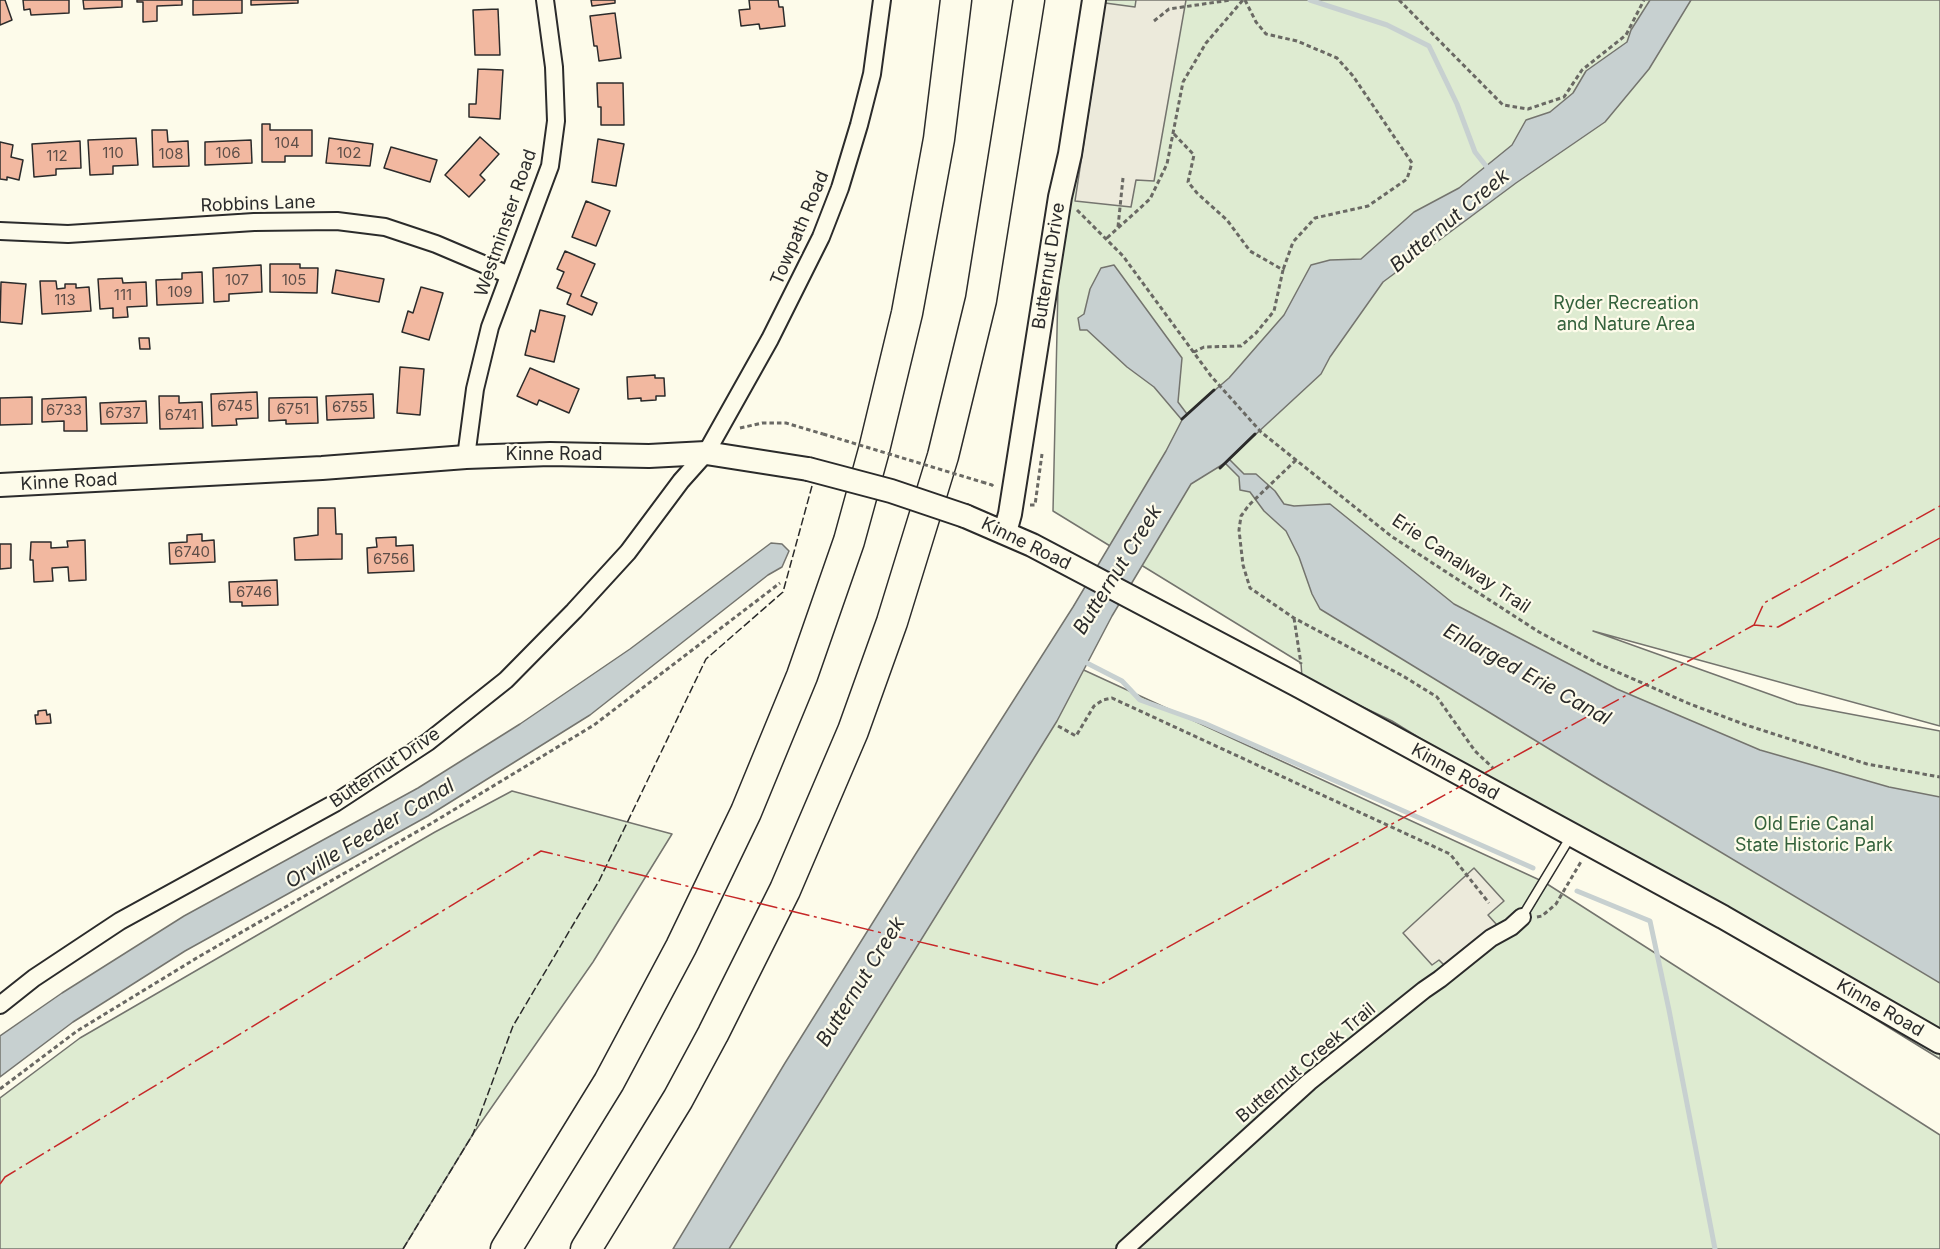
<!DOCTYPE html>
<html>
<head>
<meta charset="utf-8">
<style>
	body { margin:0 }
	canvas { display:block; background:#fdfbea }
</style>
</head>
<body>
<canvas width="1940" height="1249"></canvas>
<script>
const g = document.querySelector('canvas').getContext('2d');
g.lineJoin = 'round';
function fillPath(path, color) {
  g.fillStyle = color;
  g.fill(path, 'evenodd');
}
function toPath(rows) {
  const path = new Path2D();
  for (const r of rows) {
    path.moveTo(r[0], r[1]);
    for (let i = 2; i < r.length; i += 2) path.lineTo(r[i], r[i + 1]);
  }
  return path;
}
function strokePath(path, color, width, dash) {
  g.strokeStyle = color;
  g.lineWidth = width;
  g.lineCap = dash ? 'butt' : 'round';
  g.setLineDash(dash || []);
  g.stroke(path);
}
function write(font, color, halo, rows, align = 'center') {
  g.font = font + ' Inter,sans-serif';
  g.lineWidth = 4.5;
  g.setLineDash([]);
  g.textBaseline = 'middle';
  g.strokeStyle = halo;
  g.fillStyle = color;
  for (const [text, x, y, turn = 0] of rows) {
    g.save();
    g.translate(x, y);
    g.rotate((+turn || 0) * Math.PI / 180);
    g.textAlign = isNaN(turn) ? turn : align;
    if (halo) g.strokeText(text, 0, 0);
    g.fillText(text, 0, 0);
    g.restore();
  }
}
const green = toPath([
	[1094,0,1940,0,1940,726,1593,631,1797,704,1940,731,1940,1059,1392,721,1302,678,1301,663,1053,511,1060,197,1094,0],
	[1062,660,1544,882,1940,1135,1940,1249,694,1249,1062,660],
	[512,791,672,834,593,962,473,1134,403,1249,0,1249,0,1098,80,1038,435,832,512,791]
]);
const parking = toPath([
	[1136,0,1186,0,1154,181,1136,180,1131,207,1075,201,1105,3,1135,7,1136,0],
	[1474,868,1504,901,1488,915,1497,925,1448,969,1439,960,1432,965,1403,933,1474,868]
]);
const water = toPath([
	[1650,0,1691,0,1649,69,1605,122,1516,183,1383,282,1330,357,1321,374,1229,459,1244,474,1256,474,1275,491,1284,504,1294,506,1330,504,1454,604,1617,689,1760,750,1889,787,1940,797,1940,983,1605,783,1320,609,1312,594,1299,557,1286,531,1264,511,1250,492,1240,490,1239,477,1225,463,1191,484,1112,616,1057,721,729,1249,673,1249,785,1063,915,855,1073,607,1166,451,1182,420,1154,387,1127,367,1087,330,1080,330,1078,318,1084,314,1090,289,1101,268,1114,265,1182,358,1178,402,1187,414,1229,378,1284,315,1311,265,1330,260,1361,259,1414,212,1459,188,1512,145,1526,120,1550,112,1573,93,1586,71,1627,42,1631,30,1650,0],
	[771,543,782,544,789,551,782,567,768,575,590,715,428,816,185,951,73,1022,0,1077,0,1036,62,993,184,916,418,788,520,724,630,649,771,543]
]);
const stream = toPath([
	[1310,0,1387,25,1429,46,1457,104,1475,152,1490,171],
	[1081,660,1122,681,1140,700,1204,723,1533,868],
	[1577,891,1650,921,1669,1010,1715,1249]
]);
const building = toPath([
	[0,0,5,0,12,20,0,25,0,0],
	[23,0,69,0,69,13,31,15,30,9,24,10,23,0],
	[83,0,122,0,122,7,84,9,83,0],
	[137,0,182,0,182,5,157,6,157,21,143,22,143,2,137,2,137,0],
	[193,0,242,0,242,13,193,15,193,0],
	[251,0,298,0,298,3,251,5,251,0],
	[591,0,615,0,615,3,592,6,591,0],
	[749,0,778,0,779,7,783,7,785,26,760,29,759,24,741,26,739,10,750,9,749,0],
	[498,9,500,55,475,55,473,10,498,9],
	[615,13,621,58,599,61,597,46,594,46,590,16,615,13],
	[478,69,503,70,500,119,469,117,469,104,476,104,478,69],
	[597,83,623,83,624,125,601,125,601,107,598,107,597,83],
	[262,124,270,124,270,130,312,130,312,156,285,156,285,162,262,162,262,124],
	[152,130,167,130,168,142,188,141,189,166,153,167,152,130],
	[480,137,499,154,480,175,485,180,469,197,445,175,480,137],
	[136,138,138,165,113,166,113,174,90,175,88,140,136,138],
	[329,138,373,144,370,166,326,163,329,138],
	[598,139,624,144,616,186,592,182,598,139],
	[251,140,252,163,205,165,205,142,251,140],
	[80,141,81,168,56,169,56,175,34,177,32,144,80,141],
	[0,142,13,145,11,157,23,160,19,180,7,177,7,180,0,179,0,142],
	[391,147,437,160,430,182,384,168,391,147],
	[586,201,610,211,596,246,572,237,586,201],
	[565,251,595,264,581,296,597,303,592,315,567,304,571,294,557,288,564,272,557,269,565,251],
	[270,264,300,264,300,268,318,268,317,293,270,292,270,264],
	[261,265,262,292,229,294,229,301,214,302,213,268,261,265],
	[336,270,384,279,379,302,332,293,336,270],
	[202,272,203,303,157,305,156,280,182,279,182,273,202,272],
	[122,278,123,283,146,282,147,306,127,307,128,317,113,318,113,308,100,309,98,279,122,278],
	[40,281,56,281,57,289,65,288,65,284,76,284,76,288,89,287,91,311,42,314,40,281],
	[1,282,26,284,22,324,0,322,1,282],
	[421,287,443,293,429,340,402,332,408,311,413,313,421,287],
	[540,310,565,316,554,362,525,355,531,330,535,332,540,310],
	[139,338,149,338,150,349,140,349,139,338],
	[400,367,424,369,420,415,397,413,400,367],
	[530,368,579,389,569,413,539,400,537,405,517,396,530,368],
	[655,375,655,378,664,378,665,396,656,396,656,400,641,401,641,398,628,399,627,377,655,375],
	[257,392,258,418,236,419,237,425,212,426,211,394,257,392],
	[373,394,374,418,327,420,326,396,373,394],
	[159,396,179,396,179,403,202,402,203,428,160,429,159,396],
	[32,397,32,424,0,425,0,398,32,397],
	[86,397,87,431,64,431,64,421,42,422,42,399,86,397],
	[317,397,318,423,286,424,286,420,269,421,269,398,317,397],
	[146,401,147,423,101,424,100,403,146,401],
	[318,508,335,508,336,534,342,534,342,559,295,560,294,538,318,535,318,508],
	[202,534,202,541,214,540,215,562,170,564,169,543,187,542,187,535,202,534],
	[396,537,396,546,413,545,414,571,368,573,367,548,377,547,376,538,396,537],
	[85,540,86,580,69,581,68,567,52,568,53,581,34,582,33,560,30,560,31,542,51,542,51,548,68,547,67,541,85,540],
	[0,544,11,544,11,568,0,569,0,544],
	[277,580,278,605,242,606,242,602,230,602,229,582,277,580],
	[46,710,47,715,50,714,51,723,36,724,35,715,38,715,38,711,46,710]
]);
const path = toPath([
	[1245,0,1256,22,1266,34,1297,41,1337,58,1353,76,1412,163,1407,179,1368,206,1315,218,1293,242,1283,270],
	[1399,0,1503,105,1528,109,1564,97,1582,70,1626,35,1644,0],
	[1154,21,1169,9,1231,0],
	[1174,134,1194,155,1188,182,1197,193,1227,220,1250,251,1283,270,1274,311,1256,333,1241,346,1204,347,1194,352],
	[1077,210,1123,256,1211,376,1261,432,1391,536,1457,579,1539,632,1599,664,1690,704,1746,725,1867,764,1940,777],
	[1118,227,1123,178],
	[1107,238,1150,199,1167,164,1183,82,1206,43,1243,0],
	[740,428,762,423,786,423,823,434],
	[1296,460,1249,505,1241,516,1239,530,1243,565,1250,588,1294,618,1403,676,1437,697,1475,751,1493,768],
	[982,482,992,485,995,488],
	[1030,505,1035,505,1042,454],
	[1294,618,1301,664],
	[1058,726,1076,736,1094,706,1103,700,1112,698,1450,854,1489,903],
	[1537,917,1542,916,1556,904,1582,860],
	[0,1089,77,1031,200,956,432,823,594,725,780,583]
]);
const lane = toPath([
	[1522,917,1571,836]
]);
const street = toPath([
	[0,231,68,234,254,222,337,221,385,227,436,244,509,275],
	[466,457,475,389,490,327,550,166,556,121,554,67,545,0],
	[0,1005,34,978,120,921,335,803,428,742,506,680,574,611,628,552,681,481,706,453,770,339,821,237,840,188,859,125,872,74,882,0],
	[1125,1249,1309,1082,1424,990,1440,979,1491,938,1511,927,1522,917]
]);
const secondary = toPath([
	[0,485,322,468,466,457,550,454,649,456,706,453,808,469],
	[965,516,1032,545,1299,686,1723,917,1940,1042],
	[1005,532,1010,514,1060,197,1070,154,1094,0]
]);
const highway = toPath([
	[506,1249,609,1082,681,947,746,812,802,676,849,541,874,450,907,313,939,139,956,0],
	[586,1249,678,1099,713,1034,785,890,853,731,892,622,943,456,981,300,1029,0]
]);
const pathBridge = toPath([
	[823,434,982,482]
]);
const secondaryBridge = toPath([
	[808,469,891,491,965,516]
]);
const fence = toPath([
	[403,1249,473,1134,513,1026,599,881,706,659,783,592,812,486]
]);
const wall = toPath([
	[1182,419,1214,390],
	[1220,468,1255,434]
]);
const power = toPath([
	[1754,625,1764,603,1940,506],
	[0,1184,5,1177,541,851,1099,985,1754,625,1778,627,1940,538]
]);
const numberNames = [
	["104",287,143],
	["110",113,153],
	["106",228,153],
	["102",349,153],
	["108",171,154],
	["112",57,156],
	["107",237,280],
	["105",294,280],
	["109",180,292],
	["111",123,295],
	["113",65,300],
	["6745",235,406],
	["6755",350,407],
	["6751",293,409],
	["6733",64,410],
	["6737",123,413],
	["6741",181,415],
	["6740",192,552],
	["6756",391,559],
	["6746",254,592]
];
const streetNames = [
	["Robbins Lane",258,204,-2],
	["Westminster Road",506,223,-71],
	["Towpath Road",800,228,-67],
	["Butternut Drive",1049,266,-81],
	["Kinne Road",554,455],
	["Kinne Road",69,482,-3],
	["Kinne Road",1026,544,26],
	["Erie Canalway Trail",1461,564,34],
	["Butternut Drive",385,768,-34],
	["Kinne Road",1455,772,29],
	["Kinne Road",1880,1008,30],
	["Butternut Creek Trail",1306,1063,-40]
];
const parkNames = [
	["Ryder Recreation",1626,304],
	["and Nature Area",1626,325],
	["Old Erie Canal",1814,825],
	["State Historic Park",1814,846]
];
const waterNames = [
	["Butternut Creek",1450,221,-40],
	["Butternut Creek",1118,570,-58],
	["Enlarged Erie Canal",1527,675,29],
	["Orville Feeder Canal",370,834,-31],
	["Butternut Creek",861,982,-58]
];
fillPath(green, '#deebd1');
strokePath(green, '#74746e', 1.5);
fillPath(parking, '#eceadb');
strokePath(parking, '#74746e', 1.5);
fillPath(water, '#c7d0d0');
strokePath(water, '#74746e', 1.5);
strokePath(stream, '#c7d0d0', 5);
fillPath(building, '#f2b8a0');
strokePath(building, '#2b2b2b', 1.5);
strokePath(lane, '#2b2b2b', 11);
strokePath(street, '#2b2b2b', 20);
strokePath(secondary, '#2b2b2b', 26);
strokePath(highway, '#2b2b2b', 33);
strokePath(path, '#6a6964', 3, [4.5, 3]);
strokePath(lane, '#fdfbea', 8);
strokePath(street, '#fdfbea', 16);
strokePath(secondary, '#fdfbea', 22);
strokePath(highway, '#fdfbea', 30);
strokePath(secondaryBridge, '#2b2b2b', 26, []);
strokePath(pathBridge, '#6a6964', 3, [4.5, 3]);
strokePath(secondaryBridge, '#fdfbea', 22);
strokePath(fence, '#2b2b2b', 1.5, [8, 3]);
strokePath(wall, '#2b2b2b', 3);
strokePath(power, '#c62828', 1.5, [21, 4.5, 3, 4.5]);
write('15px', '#5d4e48', null, numberNames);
write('18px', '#2b2b2b', '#fdfbea', streetNames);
write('18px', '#34623c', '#fdfbea', parkNames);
write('italic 20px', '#2b2b2b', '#fdfbea', waterNames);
</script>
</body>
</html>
